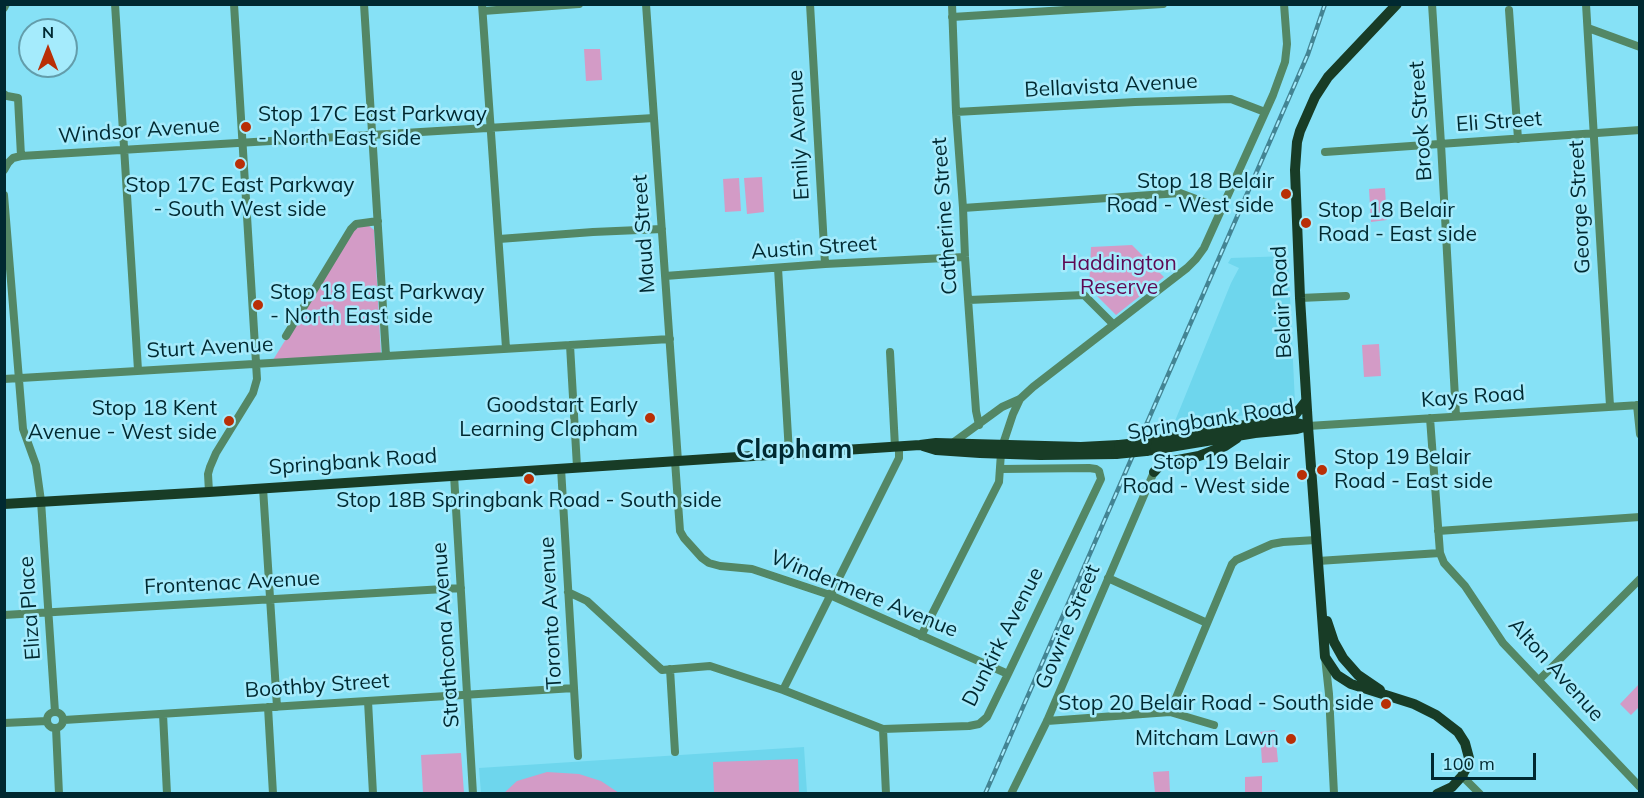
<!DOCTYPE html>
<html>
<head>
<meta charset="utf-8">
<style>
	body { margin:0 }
	#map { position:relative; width:1644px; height:798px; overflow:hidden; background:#86e1f6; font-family:Mulish,sans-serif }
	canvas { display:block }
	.frame { position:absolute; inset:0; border:6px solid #002931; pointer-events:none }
	.north { position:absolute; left:18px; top:18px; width:60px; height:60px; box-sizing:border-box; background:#a5ebfc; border:2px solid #639dab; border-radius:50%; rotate:0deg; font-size:16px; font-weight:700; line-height:24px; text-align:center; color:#002931 }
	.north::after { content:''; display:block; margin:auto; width:21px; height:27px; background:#b92f06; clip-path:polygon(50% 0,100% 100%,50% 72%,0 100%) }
	.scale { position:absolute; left:1431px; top:753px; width:105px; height:27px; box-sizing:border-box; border:3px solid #002931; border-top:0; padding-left:8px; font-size:18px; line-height:21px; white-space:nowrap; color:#002931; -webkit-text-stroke:4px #a5ebfc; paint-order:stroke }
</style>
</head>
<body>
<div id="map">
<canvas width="1644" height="798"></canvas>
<div class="frame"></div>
<div class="north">N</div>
<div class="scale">100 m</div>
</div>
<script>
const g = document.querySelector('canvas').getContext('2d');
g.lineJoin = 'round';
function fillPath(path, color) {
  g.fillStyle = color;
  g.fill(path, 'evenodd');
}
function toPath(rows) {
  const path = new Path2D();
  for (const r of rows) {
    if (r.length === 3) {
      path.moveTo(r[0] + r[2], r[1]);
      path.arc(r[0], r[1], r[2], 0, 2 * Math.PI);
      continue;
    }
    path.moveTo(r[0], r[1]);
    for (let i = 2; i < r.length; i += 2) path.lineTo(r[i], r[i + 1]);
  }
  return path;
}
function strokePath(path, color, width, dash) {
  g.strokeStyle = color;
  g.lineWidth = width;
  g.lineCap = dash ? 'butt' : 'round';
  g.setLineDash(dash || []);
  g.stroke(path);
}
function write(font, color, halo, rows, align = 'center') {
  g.font = font + ' Mulish,sans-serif';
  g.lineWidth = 5;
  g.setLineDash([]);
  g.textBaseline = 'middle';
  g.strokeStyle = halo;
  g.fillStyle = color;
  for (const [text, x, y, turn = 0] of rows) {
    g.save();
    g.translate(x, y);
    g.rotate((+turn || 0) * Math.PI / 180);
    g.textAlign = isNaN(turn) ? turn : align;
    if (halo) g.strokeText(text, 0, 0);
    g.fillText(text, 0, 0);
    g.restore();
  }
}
const built = toPath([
	[1288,256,1295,403,1286,412,1175,421,1231,283,1239,268,1228,263,1231,258],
	[804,747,807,793,481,793,479,768]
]);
const green = toPath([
	[584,49,600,49,602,80,586,81],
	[762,177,764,212,747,214,744,178],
	[739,178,741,211,725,212,723,179],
	[1385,188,1387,220,1371,222,1369,189],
	[368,225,374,230,381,354,273,360,352,232,359,227],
	[1132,245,1164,277,1116,315,1089,288,1091,247],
	[1379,344,1381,376,1364,377,1362,345],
	[1639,684,1639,707,1631,715,1620,704],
	[1275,730,1278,762,1262,763,1260,732],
	[461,753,464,793,423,793,421,755],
	[798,759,799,793,714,793,713,762],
	[1169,771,1170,793,1155,793,1153,772],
	[547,772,579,774,601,781,619,793,504,793,517,781],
	[1262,776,1262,793,1245,793,1245,777]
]);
const minor = toPath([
	[115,4,138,370],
	[364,4,386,356],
	[482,4,506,348],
	[646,4,678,461],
	[810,4,825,264],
	[952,4,956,112,963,208,965,257,976,411,979,425],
	[1432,4,1441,144,1456,416],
	[1586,4,1610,406],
	[4,8,6,4],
	[1509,10,1518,139],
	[483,11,579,4],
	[952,17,1163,4],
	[1588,28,1640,47],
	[4,94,7,96,18,98,21,156,13,158,8,163,4,170],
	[956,112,1135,102,1231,99,1265,112],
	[1325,152,1640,130],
	[21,156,654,118],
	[4,195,23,429,36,465,41,501,55,712],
	[963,208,1180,193,1220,208],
	[499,239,593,232,662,229],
	[778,268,789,453],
	[665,276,825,264,965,257],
	[1300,298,1346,296],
	[969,300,1084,295,1113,324],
	[286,336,351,229,356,224,378,221],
	[570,345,577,467],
	[890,352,895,447],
	[4,379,670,339],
	[1637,405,1640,434],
	[1430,418,1440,553],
	[1308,426,1640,405],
	[954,442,1002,407,1020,399,1033,387,1187,268,1196,259,1204,248,1273,95,1285,62,1287,44,1284,4],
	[1003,444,1013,414,1020,399],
	[675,461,680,531,684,538,702,558,709,563,720,566,752,569,830,595,1008,674],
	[561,468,578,756],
	[454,475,473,794],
	[263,488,277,707],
	[209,492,208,474,210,467,216,453,253,393,257,379,234,4],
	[1438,531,1640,517],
	[1318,561,1440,553,1444,563,1465,586,1503,643,1640,787],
	[1108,578,1207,623],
	[568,592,587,601,662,670,710,666,783,690,883,729,969,726,979,724,987,717,1008,674,1101,479,1099,471,1096,469,1089,468,1001,469],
	[4,615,461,588],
	[921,636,999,482,1001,453],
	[1325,657,1329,694,1334,794],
	[670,669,675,752],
	[1539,680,1640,579],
	[783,690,899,458,899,446],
	[368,701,373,794],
	[268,707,273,794],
	[55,720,8],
	[1170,712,1214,725],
	[163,714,167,794],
	[64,720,574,688],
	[1047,721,1170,712,1232,564,1236,560,1272,544,1283,542,1316,540],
	[4,723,47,721],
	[56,728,59,794],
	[883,729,886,794],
	[1462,776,1480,794],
	[1011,794,1047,721,1154,472]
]);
const major = toPath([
	[1397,4,1328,77,1315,97,1300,131,1297,142,1295,170,1300,298,1308,426,1325,657,1337,675,1351,684,1414,704,1436,715,1458,732,1465,743,1469,758,1469,763,1462,776,1452,787,1437,794],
	[1281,419,1295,415,1306,401],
	[1147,442,1251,424,1272,422,1297,423,1301,424],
	[923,446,936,450,980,453,1040,455,1116,454],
	[1146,451,1255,433,1297,429,1308,426],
	[1154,472,1162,463,1199,456,1225,446,1237,438],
	[4,504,209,492,920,445,936,443,1081,447,1119,445],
	[1327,621,1334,642,1343,658,1358,675,1380,690]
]);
const rail = toPath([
	[985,794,1288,100,1308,54,1325,4]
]);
const majorBridge = toPath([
	[1119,445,1147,442],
	[1116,454,1146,451]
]);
const markers = [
	[246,127,6,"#b92f06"],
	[240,164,6,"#b92f06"],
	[1286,194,6,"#b92f06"],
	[1306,223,6,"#b92f06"],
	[258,305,6,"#b92f06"],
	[650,418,6,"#b92f06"],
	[229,421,6,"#b92f06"],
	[1322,470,6,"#b92f06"],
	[1302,475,6,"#b92f06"],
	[529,479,6,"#b92f06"],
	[1386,704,6,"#b92f06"],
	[1291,739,6,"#b92f06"]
];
const streetNames = [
	["Bellavista Avenue",1111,86,-3],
	["Brook Street",1421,121,-94],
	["Eli Street",1499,122,-4],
	["Windsor Avenue",139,131,-4],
	["Emily Avenue",799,135,-93],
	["George Street",1580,207,-93],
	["Catherine Street",945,216,-94],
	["Maud Street",644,234,-94],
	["Austin Street",814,248,-4],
	["Belair Road",1282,302,-93],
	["Sturt Avenue",210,348,-3],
	["Kays Road",1473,397,-4],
	["Springbank Road",1211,420,-9],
	["Springbank Road",353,462,-4],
	["Frontenac Avenue",232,583,-3],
	["Windermere Avenue",864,594,22],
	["Eliza Place",30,608,-94],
	["Toronto Avenue",551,613,-93],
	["Gowrie Street",1068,627,-67],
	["Strathcona Avenue",446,635,-94],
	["Dunkirk Avenue",1003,637,-63],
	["Alton Avenue",1556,670,48],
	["Boothby Street",317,686,-4]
];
const poiNames = [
	["Stop 17C East Parkway",258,115,"left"],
	["- North East side",258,139,"left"],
	["Stop 18 Belair",1274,182],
	["Road - West side",1274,206],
	["Stop 17C East Parkway",240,186,"center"],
	["- South West side",240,210,"center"],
	["Stop 18 Belair",1318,211,"left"],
	["Road - East side",1318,235,"left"],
	["Stop 18 East Parkway",270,293,"left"],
	["- North East side",270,317,"left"],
	["Goodstart Early",638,406],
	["Learning Clapham",638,430],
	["Stop 18 Kent",217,409],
	["Avenue - West side",217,433],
	["Stop 19 Belair",1334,458,"left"],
	["Road - East side",1334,482,"left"],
	["Stop 19 Belair",1290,463],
	["Road - West side",1290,487],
	["Stop 18B Springbank Road - South side",529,501,"center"],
	["Stop 20 Belair Road - South side",1374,704],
	["Mitcham Lawn",1279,739]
];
const parkNames = [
	["Haddington",1119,264],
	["Reserve",1119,288]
];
const districtNames = [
	["Clapham",794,450]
];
fillPath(built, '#6ed6ed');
fillPath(green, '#d39bc6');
strokePath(minor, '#538765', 8);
strokePath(major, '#183c26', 10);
strokePath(rail, '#438493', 4.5);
strokePath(rail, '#a5ebfc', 2, [7]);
strokePath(majorBridge, '#183c26', 10);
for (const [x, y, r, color] of markers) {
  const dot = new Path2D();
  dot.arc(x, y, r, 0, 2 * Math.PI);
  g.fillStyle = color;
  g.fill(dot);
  strokePath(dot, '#a5ebfc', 2);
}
write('21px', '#002931', '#a5ebfc', streetNames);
write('21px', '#002931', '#a5ebfc', poiNames, 'right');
write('21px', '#5e0853', '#a5ebfc', parkNames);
write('bold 27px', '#002931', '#a5ebfc', districtNames);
</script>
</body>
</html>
